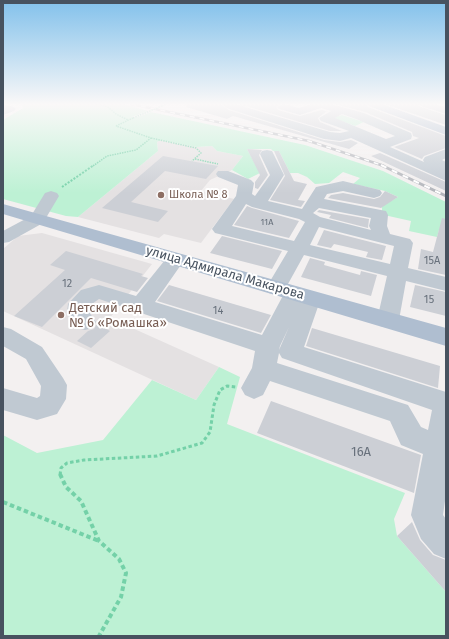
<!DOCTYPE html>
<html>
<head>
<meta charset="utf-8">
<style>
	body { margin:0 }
	#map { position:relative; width:449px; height:639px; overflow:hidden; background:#f3f0f0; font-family:"Fira Sans",sans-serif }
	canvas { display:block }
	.frame { position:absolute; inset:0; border:4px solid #47525f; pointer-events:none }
</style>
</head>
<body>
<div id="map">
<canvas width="449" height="639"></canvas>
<div class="frame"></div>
</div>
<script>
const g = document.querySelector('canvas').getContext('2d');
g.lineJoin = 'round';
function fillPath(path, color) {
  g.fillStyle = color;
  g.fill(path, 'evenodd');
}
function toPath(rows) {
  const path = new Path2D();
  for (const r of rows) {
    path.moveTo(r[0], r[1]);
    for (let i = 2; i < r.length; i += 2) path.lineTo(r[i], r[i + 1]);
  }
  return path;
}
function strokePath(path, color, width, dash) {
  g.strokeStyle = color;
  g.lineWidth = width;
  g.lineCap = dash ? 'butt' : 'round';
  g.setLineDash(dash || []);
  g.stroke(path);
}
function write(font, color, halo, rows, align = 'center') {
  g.font = font + ' "Fira Sans",sans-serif';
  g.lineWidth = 4;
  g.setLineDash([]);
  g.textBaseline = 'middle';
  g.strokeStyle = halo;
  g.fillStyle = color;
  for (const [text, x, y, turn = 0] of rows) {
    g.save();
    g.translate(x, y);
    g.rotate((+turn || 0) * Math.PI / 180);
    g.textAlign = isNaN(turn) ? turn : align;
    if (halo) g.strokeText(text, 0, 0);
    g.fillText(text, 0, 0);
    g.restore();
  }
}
const education = toPath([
	[160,140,196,147,212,146,217,151,243,156,232,170,210,180,201,191,234,199,201,243,164,234,159,238,78,217,158,151,157,142],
	[42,233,152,264,110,318,219,367,196,400,3,311,3,249,18,236]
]);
const green = toPath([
	[21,104,123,104,148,111,132,117,135,118,151,112,305,145,383,171,446,202,446,232,439,230,437,237,409,231,411,221,384,215,382,211,382,198,391,201,398,197,385,191,353,184,360,178,343,172,329,183,315,184,307,177,298,173,290,173,279,151,273,151,271,149,247,149,260,173,248,179,232,170,243,156,217,151,212,146,196,147,161,140,157,142,158,151,78,217,66,216,3,199,3,120,23,108],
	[342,115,364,122,355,126,333,118],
	[219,367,240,377,227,424,405,493,394,519,397,536,446,592,446,636,3,636,3,435,37,453,103,440,152,380,196,400]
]);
const building = toPath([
	[187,104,220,104,229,110,324,140,340,142,351,140,358,143,349,149,233,116,227,119,186,107],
	[239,104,281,104,276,107,278,110,300,116,321,110,327,111,318,118,320,122,342,131,330,131],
	[335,104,366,104,368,107,446,136,446,148,424,156,422,159,394,147,419,138,413,136,412,132,365,112],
	[385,104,418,104,421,107,446,115,446,125],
	[247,149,262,150,259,155,268,175,258,189,255,188,255,182,260,175],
	[274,151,279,151,294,181,307,184,298,200,305,201,301,207,270,200,285,176],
	[380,153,446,182,446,191,371,156],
	[163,156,218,166,206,179,165,171,131,202,168,211,158,222,102,208],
	[385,191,398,197,381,208,328,198,331,195,343,193,374,199,380,197],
	[247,206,252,208,299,221,289,238,234,225],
	[319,210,369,219,368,228,329,218,331,215,317,212],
	[442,218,446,219,446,275,418,269,421,249,433,252],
	[324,230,386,246,382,260,366,257,368,252,343,246,334,244,331,248,317,245],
	[222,236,282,251,272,269,210,253],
	[66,251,143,274,141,276,148,278,137,292,91,278,42,327,14,316,65,270,50,265],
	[310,258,325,262,324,265,360,275,361,271,377,275,371,296,301,277],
	[169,285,271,315,261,333,157,301],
	[415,285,446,292,446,316,410,307],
	[97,324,110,331,91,348,77,341,88,331,94,329],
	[312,328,440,366,438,388,306,346],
	[271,401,421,455,414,493,257,433],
	[412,522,420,540,433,555,446,560,446,592,397,536]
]);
const pathFar3 = toPath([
	[98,104,108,107,116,114,128,120],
	[162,106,166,104],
	[116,126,133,118],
	[151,138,196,148,201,153,192,161],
	[195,159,218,164],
	[93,166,107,156,136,150,151,138,116,126]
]);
const pathFar2 = toPath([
	[62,187,94,165]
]);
const pathFar1 = toPath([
	[60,475,61,468,67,463,84,460,157,456,202,443,210,432,214,405,220,390,227,386,236,387]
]);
const path = toPath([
	[60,474,66,487,81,501,99,541,119,559,126,573,121,597,99,636],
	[3,502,99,541]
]);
const minor = toPath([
	[3,104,14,107,16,109,14,111,3,115,3,104],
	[221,104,235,104,330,132,340,133,349,131,321,121,319,118,331,111,321,108,300,115,279,109,277,107,283,104,299,108,312,104,331,104,364,113,411,133,412,136,411,139,390,147,424,162,423,160,425,157,446,149,446,158,442,160,446,162,446,181,351,138,340,141,324,139,229,109,221,104],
	[342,114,356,119,395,136,386,139,335,118,342,114],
	[419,104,435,104,446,107,446,114,421,106,419,104],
	[267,150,272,151,284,175,268,201,302,209,316,187,343,181,380,190,382,193,380,196,374,198,343,191,327,194,324,199,386,211,388,215,387,226,390,234,410,239,413,243,408,268,446,277,446,291,406,281,399,320,396,326,388,328,380,326,377,320,387,276,304,255,283,293,276,295,269,293,266,288,288,251,215,233,212,229,236,196,238,185,218,177,216,174,218,171,228,171,251,180,254,183,252,194,255,196,270,175,260,154,262,151,267,150],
	[246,204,252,207,299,219,305,222,294,241,232,226,246,204],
	[319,208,371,218,369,226,371,230,320,217,313,213,319,208],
	[319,227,394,246,390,264,310,245,319,227],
	[51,191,57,193,59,196,43,223,9,242,3,243,3,231,31,216,45,193,51,191],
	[176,253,183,255,185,259,155,302,262,335,287,288,294,286,301,288,304,293,311,291,318,293,321,298,304,347,446,392,446,494,443,515,446,519,446,559,434,554,421,539,411,515,423,454,401,445,390,421,270,381,263,395,254,399,245,395,241,388,252,368,255,351,99,299,89,306,89,312,96,322,93,328,85,330,77,328,67,313,68,304,81,290,99,285,136,296,169,255,176,253],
	[289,327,279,350,280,346,289,327],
	[279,353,282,358,432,410,428,430,421,427,408,405,277,363,279,353],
	[3,327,11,329,42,347,63,378,67,385,66,399,57,414,37,420,3,410,3,388,37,398,40,396,41,386,26,359,3,346,3,327]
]);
const major = toPath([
	[367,104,382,104,446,127,446,135,369,106,367,104],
	[3,204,446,328,446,346,3,214,3,204]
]);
const railFar1 = toPath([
	[131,104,309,141,384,166]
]);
const rail = toPath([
	[381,165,446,196]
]);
const pathBridge = toPath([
	[133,118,162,106]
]);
const markers = [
	[161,195,4,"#8d6e63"],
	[61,315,4,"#8d6e63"]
];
const farNumbernames = [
	["11А",267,222]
];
const farEducationnames = [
	["Школа № 8",169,195]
];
const numberNames = [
	["15А",432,261],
	["12",67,284],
	["15",429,300],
	["14",218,311]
];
const streetNames = [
	["улица Адмирала Макарова",225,273,16]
];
const educationNames = [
	["Детский сад",69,308],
	["№ 6 «Ромашка»",69,323]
];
const nearNumbernames = [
	["16А",361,452]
];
fillPath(education, '#e4e1e2');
fillPath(green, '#bdf1d4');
fillPath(building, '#cccfd5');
strokePath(pathFar3, '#74d1a8', 1.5, [1.5, 1]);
strokePath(pathFar2, '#74d1a8', 2, [2, 1.5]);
strokePath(pathFar1, '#74d1a8', 3, [3.5, 2.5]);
strokePath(path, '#74d1a8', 4, [4.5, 3]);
fillPath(minor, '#c0c9d2');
fillPath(major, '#afbed0');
strokePath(railFar1, '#b2b5bb', 2.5);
strokePath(rail, '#b2b5bb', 3);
strokePath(railFar1, '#fff', 1.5, [5]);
strokePath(rail, '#fff', 2, [6]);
strokePath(pathBridge, '#74d1a8', 1.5, [1.5, 1]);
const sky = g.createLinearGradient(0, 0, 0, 193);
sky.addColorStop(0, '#82c1eb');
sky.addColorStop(0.54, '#faf8f8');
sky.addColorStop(1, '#faf8f800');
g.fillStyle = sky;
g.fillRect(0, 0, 449, 193);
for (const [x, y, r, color] of markers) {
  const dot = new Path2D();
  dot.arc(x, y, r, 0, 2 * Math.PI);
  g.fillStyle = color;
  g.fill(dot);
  strokePath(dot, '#fff', 1.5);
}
write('9px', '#68717c', null, farNumbernames);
write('11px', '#785e54', '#fff', farEducationnames, 'left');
write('11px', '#68717c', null, numberNames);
write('13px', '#47525f', '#fff', streetNames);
write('13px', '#785e54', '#fff', educationNames, 'left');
write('13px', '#68717c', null, nearNumbernames);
</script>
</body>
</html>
